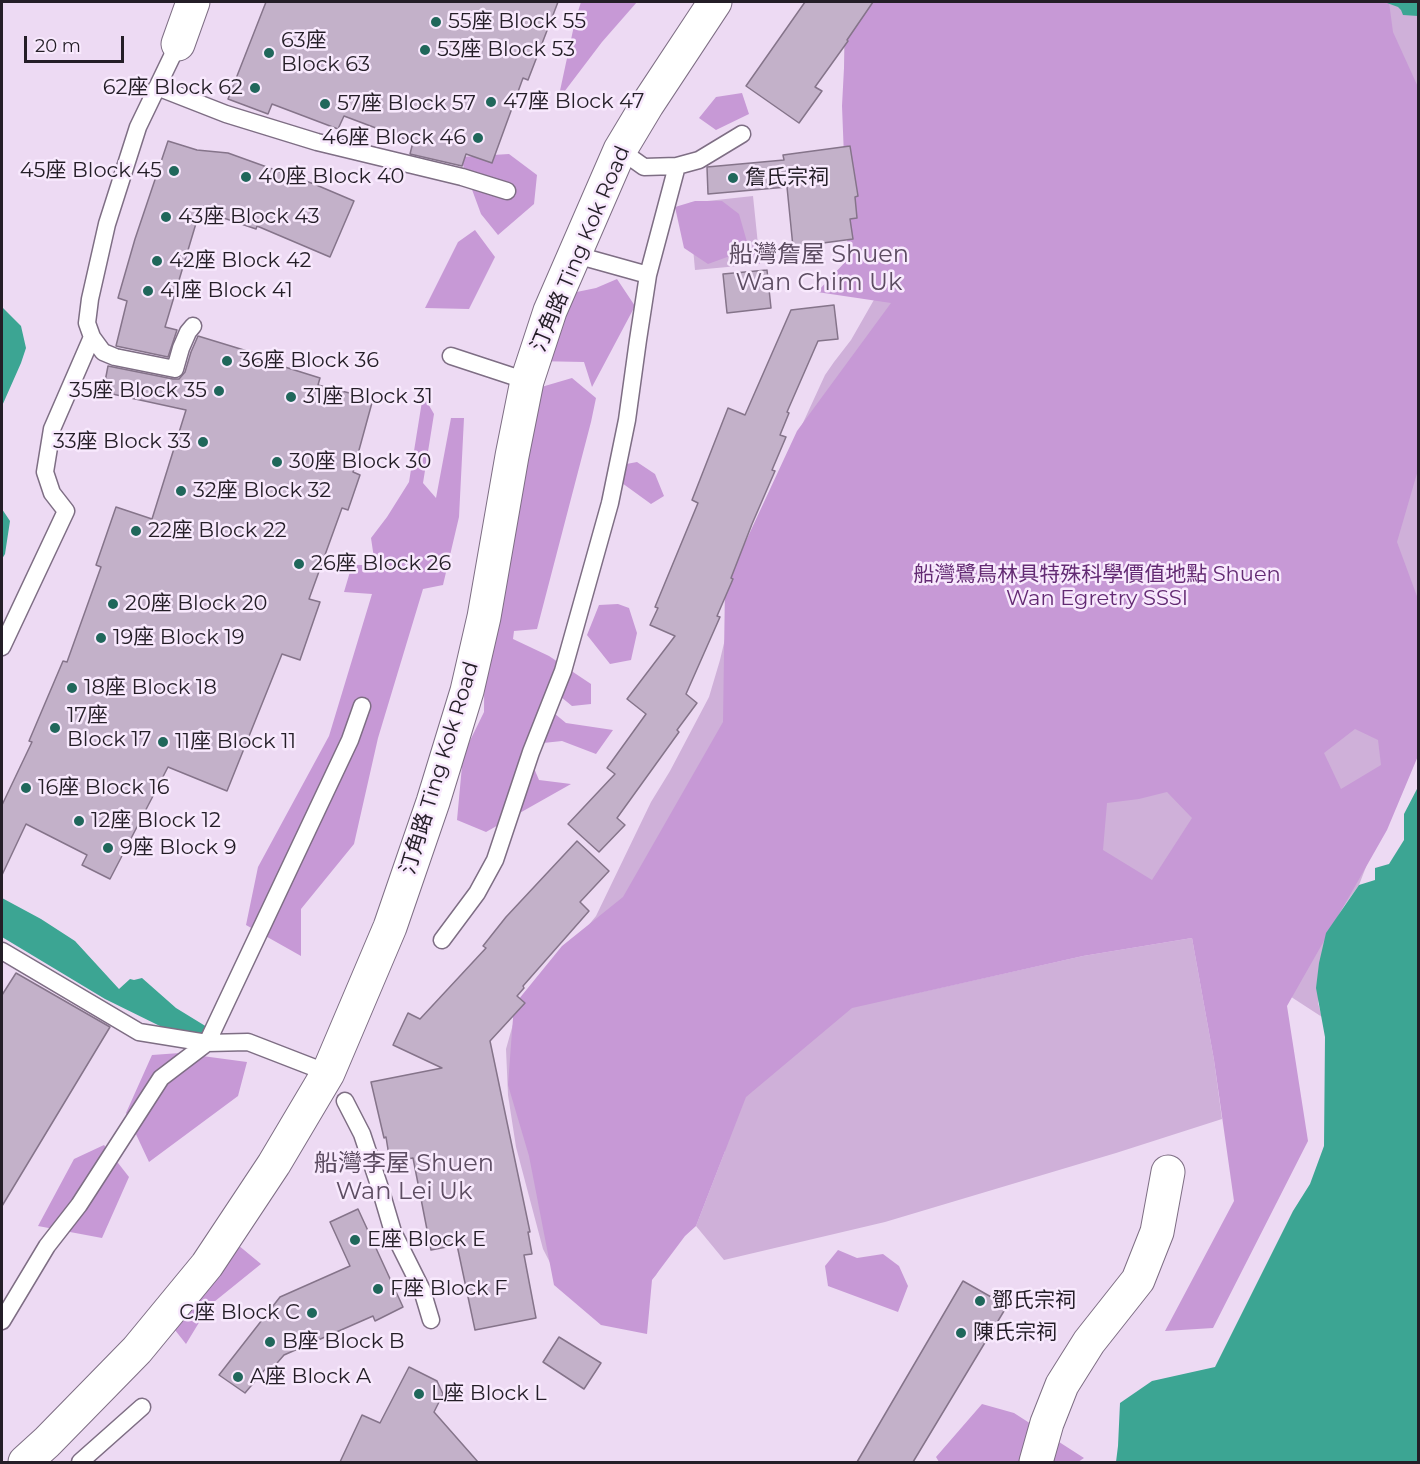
<!DOCTYPE html>
<html>
<head>
<meta charset="utf-8">
<style>
	body { margin:0 }
	#map { position:relative; width:1420px; height:1464px; overflow:hidden; background:#eddaf3; font-family:Montserrat,sans-serif }
	canvas { display:block }
	.frame { position:absolute; inset:0; border:3px solid #241e27; pointer-events:none }
	.scale { position:absolute; left:24px; top:36px; width:100px; height:27px; box-sizing:border-box; border:3px solid #241e27; border-top:0; padding-left:8px; font-size:18px; line-height:21px; white-space:nowrap; color:#241e27; -webkit-text-stroke:4px #f8e9fd; paint-order:stroke }
</style>
</head>
<body>
<div id="map">
<canvas width="1420" height="1464"></canvas>
<div class="frame"></div>
<div class="scale">20 m</div>
</div>
<script>
const g = document.querySelector('canvas').getContext('2d');
g.lineJoin = 'round';
function fillPath(path, color) {
  g.fillStyle = color;
  g.fill(path, 'evenodd');
}
function toPath(rows) {
  const path = new Path2D();
  for (const r of rows) {
    path.moveTo(r[0], r[1]);
    for (let i = 2; i < r.length; i += 2) path.lineTo(r[i], r[i + 1]);
  }
  return path;
}
function strokePath(path, color, width, dash) {
  g.strokeStyle = color;
  g.lineWidth = width;
  g.lineCap = dash ? 'butt' : 'round';
  g.setLineDash(dash || []);
  g.stroke(path);
}
function write(font, color, halo, rows, align = 'center') {
  g.font = font + ' Montserrat,"Noto Sans TC",sans-serif';
  g.lineWidth = 5;
  g.setLineDash([]);
  g.textBaseline = 'middle';
  g.strokeStyle = halo;
  g.fillStyle = color;
  for (const [text, x, y, turn = 0] of rows) {
    g.save();
    g.translate(x, y);
    g.rotate((+turn || 0) * Math.PI / 180);
    g.textAlign = isNaN(turn) ? turn : align;
    if (halo) g.strokeText(text, 0, 0);
    g.fillText(text, 0, 0);
    g.restore();
  }
}
const green = toPath([
	[1046,2,1404,2,1418,16,1418,732,1359,885,1332,923,1318,1003,1322,1017,1156,909,890,999,1083,956,1192,938,1214,1060,1222,1119,1116,1153,885,1222,724,1260,696,1226,725,1151,723,1151,656,1275,639,1292,562,1286,543,1249,516,1147,508,1095,506,1049,517,1010,542,983,596,916,651,802,670,771,709,697,720,660,738,584,760,513,773,484,779,475,825,375,834,362,851,340,883,284,844,99,844,39],
	[753,196,760,264,695,270,689,203]
]);
const forest = toPath([
	[581,2,637,2,602,42,558,100,575,21],
	[855,2,1389,2,1393,32,1418,87,1418,470,1397,542,1418,599,1418,756,1387,830,1287,1006,1308,1141,1213,1328,1165,1331,1234,1201,1214,1060,1192,938,1083,956,852,1008,746,1097,696,1226,685,1236,652,1280,647,1334,601,1325,554,1285,529,1156,508,1085,514,1005,562,946,623,897,723,722,725,586,797,431,891,303,817,292,848,259,842,106,847,11],
	[1355,729,1378,740,1381,765,1341,789,1324,753],
	[1167,792,1192,818,1152,880,1103,850,1107,803,1139,799],
	[742,93,749,114,716,130,699,118,716,97],
	[509,154,537,175,534,204,498,235,481,214,460,157],
	[695,201,722,201,739,214,749,249,708,264,684,248,675,207],
	[475,230,495,257,469,309,425,308,458,242],
	[617,279,635,306,592,387,584,362,534,361,567,294,596,288],
	[572,378,596,398,591,422,537,629,514,631,513,639,549,656,591,684,591,704,572,706,550,688,543,704,566,723,613,730,596,754,562,741,524,745,539,780,571,784,486,832,457,820,463,755,484,712,485,560,538,388],
	[423,395,434,414,423,483,436,498,451,418,464,418,459,517,443,585,423,589,378,738,354,844,301,909,301,956,246,925,258,867,329,736,372,594,344,592,352,565,375,565,371,538,387,517,409,482],
	[637,462,655,474,664,496,651,504,622,483,621,465],
	[618,604,629,608,637,633,631,660,610,664,587,635,599,605],
	[180,1053,247,1062,238,1096,149,1162,126,1113,152,1055],
	[104,1145,129,1177,102,1238,38,1226,74,1159],
	[238,1245,261,1264,209,1306,186,1344,160,1311],
	[838,1250,857,1258,883,1254,899,1266,908,1286,898,1312,828,1286,825,1266],
	[982,1404,1014,1413,1084,1458,1078,1462,939,1462,936,1457]
]);
const water = toPath([
	[1386,2,1418,2,1418,16,1403,15,1401,10,1398,7,1387,3],
	[2,307,21,326,26,348,21,363,2,406],
	[2,509,10,521,5,554,2,559],
	[1418,787,1418,1462,1116,1462,1118,1446,1120,1403,1152,1381,1215,1367,1293,1211,1310,1184,1324,1146,1325,1037,1316,988,1319,963,1326,933,1359,885,1375,880,1375,868,1389,864,1404,840,1404,814],
	[2,898,41,919,75,941,119,989,130,979,134,980,142,978,176,1008,207,1027,198,1038,168,1030,105,999,2,937]
]);
const building = toPath([
	[266,2,558,2,528,80,523,78,492,163,466,154,462,166,410,154,413,142,344,116,338,129,272,104,268,114,228,99,266,2],
	[805,2,873,2,847,40,848,41,815,87,822,91,799,123,746,86,805,2],
	[168,141,197,150,228,153,314,184,354,201,330,257,257,226,256,229,200,210,165,327,177,330,168,357,116,346,127,301,118,298,135,239,168,141],
	[850,146,858,196,855,197,857,218,850,219,853,239,793,247,787,187,708,194,707,167,784,160,783,155,850,146],
	[767,270,771,308,727,313,723,274,767,270],
	[834,305,838,339,818,341,787,412,789,413,780,435,786,437,772,470,775,471,752,524,731,578,733,579,717,616,720,617,686,694,697,703,677,730,679,732,617,818,625,825,599,852,568,824,615,774,607,768,646,714,627,699,675,636,650,625,658,608,655,607,698,503,692,500,728,408,745,415,791,310,834,305],
	[198,336,257,354,256,358,320,378,318,385,373,399,353,472,360,475,348,510,342,508,309,599,320,602,300,660,282,654,227,791,168,767,110,879,82,865,87,855,26,824,2,875,2,805,32,742,29,741,63,661,67,662,101,567,96,565,116,507,152,519,186,410,103,392,108,366,173,379,179,379,185,372,191,352,198,336],
	[577,841,609,871,580,902,589,911,523,986,524,988,517,996,525,1003,490,1041,530,1232,528,1232,532,1254,524,1255,536,1318,475,1330,457,1245,431,1250,413,1158,390,1162,386,1137,384,1138,371,1082,442,1068,393,1045,408,1013,420,1019,486,948,483,946,506,917,577,841],
	[16,973,110,1027,2,1206,2,995,16,973],
	[358,1209,403,1307,375,1321,373,1316,284,1355,271,1370,267,1367,245,1393,219,1375,280,1297,350,1266,330,1222,358,1209],
	[963,1281,1007,1306,913,1462,857,1462,963,1281],
	[559,1337,601,1363,584,1389,543,1362,559,1337],
	[409,1367,437,1381,443,1394,434,1412,478,1462,340,1462,362,1415,380,1423,409,1367]
]);
const service = toPath([
	[178,44,138,127,107,224,90,299,87,323,92,337,103,352,115,357,175,369,181,348,188,332,193,326],
	[157,87,226,114,317,142,462,177,507,191],
	[620,150,644,167,677,166],
	[576,250,587,258,648,275],
	[451,356,527,381],
	[2,647,66,511,52,493,45,472,52,429,92,337],
	[442,940,477,893,495,860,531,752,563,671,610,503,627,420,638,340,648,275,677,166,699,160,742,134],
	[2,951,139,1032,207,1043,248,1042,328,1073],
	[345,1101,362,1134,380,1188,393,1232,422,1290,431,1320],
	[2,1321,47,1246,79,1205,161,1078,207,1043,350,740,362,706],
	[80,1462,142,1407]
]);
const minor = toPath([
	[178,44,193,2],
	[1036,1462,1047,1423,1062,1385,1089,1342,1138,1280,1157,1232,1168,1172]
]);
const secondary = toPath([
	[25,1462,47,1442,137,1350,207,1265,274,1164,328,1073,390,927,433,802,467,691,484,617,512,456,527,381,550,311,620,150,647,105,715,2]
]);
const markers = [
	[436,22,6,"#20675b"],
	[425,50,6,"#20675b"],
	[269,53,6,"#20675b"],
	[255,88,6,"#20675b"],
	[491,102,6,"#20675b"],
	[325,104,6,"#20675b"],
	[478,138,6,"#20675b"],
	[174,171,6,"#20675b"],
	[246,177,6,"#20675b"],
	[733,178,6,"#20675b"],
	[166,217,6,"#20675b"],
	[157,261,6,"#20675b"],
	[148,291,6,"#20675b"],
	[227,361,6,"#20675b"],
	[219,391,6,"#20675b"],
	[291,397,6,"#20675b"],
	[203,442,6,"#20675b"],
	[277,462,6,"#20675b"],
	[181,491,6,"#20675b"],
	[136,531,6,"#20675b"],
	[299,564,6,"#20675b"],
	[113,604,6,"#20675b"],
	[101,638,6,"#20675b"],
	[72,688,6,"#20675b"],
	[55,728,6,"#20675b"],
	[163,742,6,"#20675b"],
	[26,788,6,"#20675b"],
	[79,821,6,"#20675b"],
	[108,848,6,"#20675b"],
	[355,1240,6,"#20675b"],
	[378,1289,6,"#20675b"],
	[980,1301,6,"#20675b"],
	[312,1313,6,"#20675b"],
	[961,1333,6,"#20675b"],
	[270,1342,6,"#20675b"],
	[238,1377,6,"#20675b"],
	[419,1394,6,"#20675b"]
];
const poiNames = [
	["55座 Block 55",448,22],
	["63座",281,41],
	["Block 63",281,65],
	["53座 Block 53",437,50],
	["62座 Block 62",243,88,"right"],
	["47座 Block 47",503,102],
	["57座 Block 57",337,104],
	["46座 Block 46",466,138,"right"],
	["45座 Block 45",162,171,"right"],
	["40座 Block 40",258,177],
	["詹氏宗祠",745,178],
	["43座 Block 43",178,217],
	["42座 Block 42",169,261],
	["41座 Block 41",160,291],
	["36座 Block 36",239,361],
	["35座 Block 35",207,391,"right"],
	["31座 Block 31",303,397],
	["33座 Block 33",191,442,"right"],
	["30座 Block 30",289,462],
	["32座 Block 32",193,491],
	["22座 Block 22",148,531],
	["26座 Block 26",311,564],
	["20座 Block 20",125,604],
	["19座 Block 19",113,638],
	["18座 Block 18",84,688],
	["17座",67,716],
	["Block 17",67,740],
	["11座 Block 11",175,742],
	["16座 Block 16",38,788],
	["12座 Block 12",91,821],
	["9座 Block 9",120,848],
	["E座 Block E",367,1240],
	["F座 Block F",390,1289],
	["鄧氏宗祠",992,1301],
	["C座 Block C",300,1313,"right"],
	["陳氏宗祠",973,1333],
	["B座 Block B",282,1342],
	["A座 Block A",250,1377],
	["L座 Block L",431,1394]
];
const streetNames = [
	["汀角路 Ting Kok Road",581,249,-67],
	["汀角路 Ting Kok Road",440,768,-73]
];
const parkNames = [
	["船灣鷺鳥林具特殊科學價值地點 Shuen",1097,575],
	["Wan Egretry SSSI",1097,599]
];
const quarterNames = [
	["船灣詹屋 Shuen",819,255],
	["Wan Chim Uk",819,283],
	["船灣李屋 Shuen",404,1164],
	["Wan Lei Uk",404,1192]
];
fillPath(green, '#cfb0d9');
fillPath(forest, '#c799d6');
fillPath(water, '#3ca593');
fillPath(building, '#c3b1c9');
strokePath(building, '#85748a', 1.5);
strokePath(service, '#7e6e84', 19);
strokePath(minor, '#7e6e84', 35);
strokePath(secondary, '#7e6e84', 35);
strokePath(service, '#fff', 16);
strokePath(minor, '#fff', 33);
strokePath(secondary, '#fff', 33);
for (const [x, y, r, color] of markers) {
  const dot = new Path2D();
  dot.arc(x, y, r, 0, 2 * Math.PI);
  g.fillStyle = color;
  g.fill(dot);
  strokePath(dot, '#f8e9fd', 2);
}
write('21px', '#241e27', '#f8e9fd', poiNames, 'left');
write('21px', '#241e27', '#f8e9fd', streetNames);
write('21px', '#632a73', '#f8e9fd', parkNames);
write('24px', '#5d4d62', '#f8e9fd', quarterNames);
</script>
</body>
</html>
